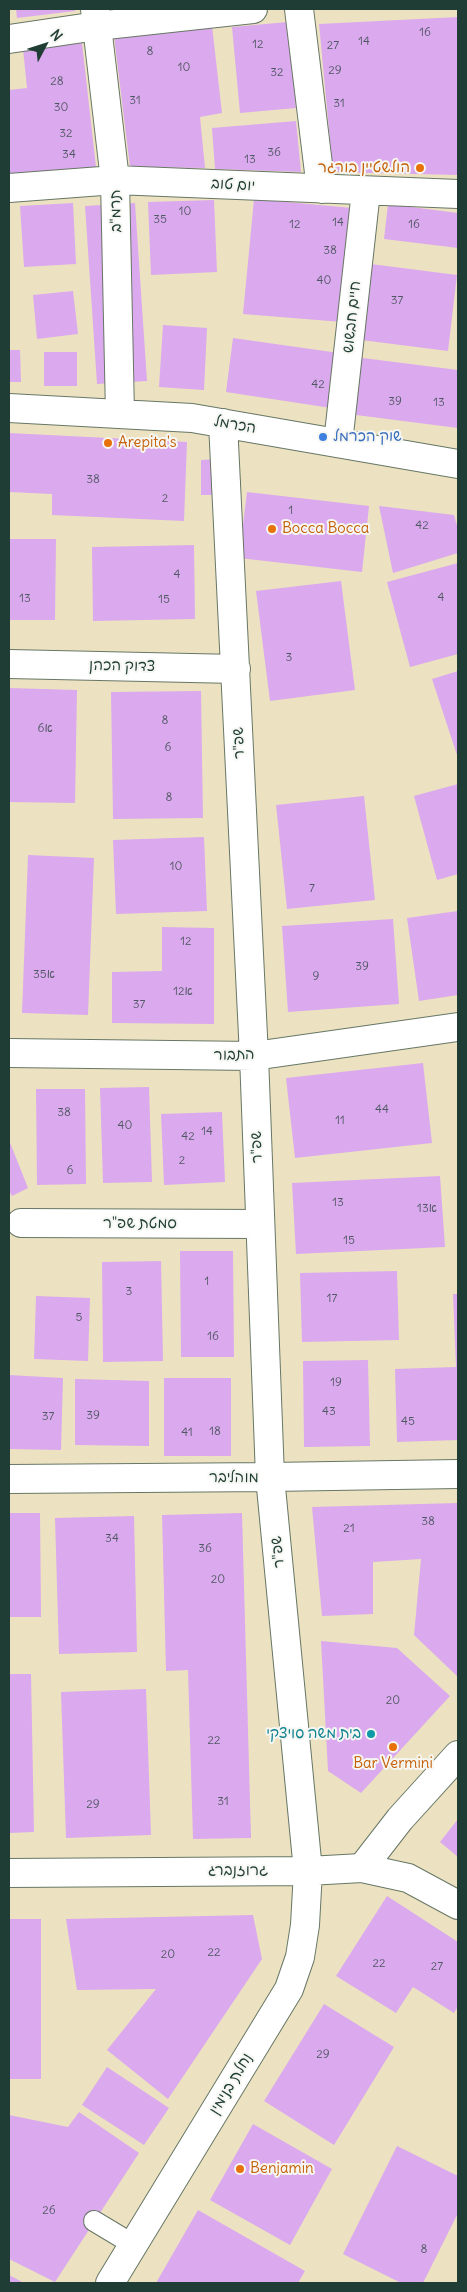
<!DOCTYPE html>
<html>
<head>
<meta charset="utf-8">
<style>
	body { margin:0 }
	#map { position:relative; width:467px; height:2292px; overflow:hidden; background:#ece2c1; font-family:Delius,sans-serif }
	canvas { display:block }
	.frame { position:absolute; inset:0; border:10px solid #1f3d34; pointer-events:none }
	.north { position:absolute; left:20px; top:20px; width:50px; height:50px; -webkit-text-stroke:4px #f6f6f2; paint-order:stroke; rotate:50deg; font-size:14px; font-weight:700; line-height:20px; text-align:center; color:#1f3d34 }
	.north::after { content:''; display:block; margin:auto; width:18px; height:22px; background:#1f3d34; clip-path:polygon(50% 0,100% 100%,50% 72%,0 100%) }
</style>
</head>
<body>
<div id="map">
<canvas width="467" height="2292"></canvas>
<div class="frame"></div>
<div class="north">N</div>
</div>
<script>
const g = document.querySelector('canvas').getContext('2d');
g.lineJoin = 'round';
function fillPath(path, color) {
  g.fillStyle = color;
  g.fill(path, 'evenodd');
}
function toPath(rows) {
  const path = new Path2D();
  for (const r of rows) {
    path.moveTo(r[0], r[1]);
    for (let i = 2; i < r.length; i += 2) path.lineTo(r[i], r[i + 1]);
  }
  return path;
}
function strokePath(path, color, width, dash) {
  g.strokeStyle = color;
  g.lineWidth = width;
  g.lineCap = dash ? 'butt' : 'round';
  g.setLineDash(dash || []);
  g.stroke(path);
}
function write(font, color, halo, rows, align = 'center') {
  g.font = font + ' Delius,"Playpen Sans Hebrew",sans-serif';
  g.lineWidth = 4;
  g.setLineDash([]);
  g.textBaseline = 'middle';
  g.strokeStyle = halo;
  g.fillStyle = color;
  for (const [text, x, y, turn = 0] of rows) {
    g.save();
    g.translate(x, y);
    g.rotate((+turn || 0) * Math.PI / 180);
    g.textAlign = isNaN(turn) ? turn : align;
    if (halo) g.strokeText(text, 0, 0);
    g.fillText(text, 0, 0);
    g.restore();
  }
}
const building = toPath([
	[16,9,75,9,75,11,17,18],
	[458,17,458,175,333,172,319,24],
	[288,22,296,108,240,113,232,27],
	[212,26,222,113,200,117,205,168,130,167,114,36],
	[82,43,96,167,9,176,9,90,27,88,23,49],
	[296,121,301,172,215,169,212,128],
	[254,199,352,208,342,322,243,314],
	[214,200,217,272,151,275,148,202],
	[73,203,76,264,24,267,20,206],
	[135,203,147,381,97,384,85,206],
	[388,204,458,213,458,248,384,239],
	[371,264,457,275,448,351,361,340],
	[73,291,78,334,37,339,33,295],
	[163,325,207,328,204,390,159,387],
	[233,338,339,353,331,408,226,392],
	[9,350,20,350,21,382,9,382],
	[44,352,77,352,77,386,44,386],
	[355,357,458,370,458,428,348,414],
	[9,433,187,442,184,521,52,515,52,494,9,492],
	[219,459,219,495,201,495,201,460],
	[247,492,369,506,362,572,239,558],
	[379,506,454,515,458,529,458,553,393,573],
	[9,539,56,539,55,620,9,620],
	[194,545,195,619,93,621,92,547],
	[458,563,458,654,410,667,387,582],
	[341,581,355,690,270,701,256,591],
	[458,671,458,758,432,679],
	[9,688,77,690,75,803,9,802],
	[201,691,203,818,113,819,111,692],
	[458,784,458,874,437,880,414,796],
	[364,796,375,900,287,909,276,805],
	[204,837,207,911,116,914,113,840],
	[28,855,94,858,88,1015,22,1013],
	[458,911,458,995,419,1001,407,918],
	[393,919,399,1004,288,1012,282,926],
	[162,927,214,928,214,1024,112,1023,112,972,162,971],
	[423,1063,432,1143,295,1158,286,1078],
	[149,1087,152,1182,103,1183,100,1088],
	[36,1089,85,1089,86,1184,37,1185],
	[222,1112,225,1182,164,1185,161,1114],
	[9,1140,28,1188,12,1196,9,1191],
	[440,1176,445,1247,296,1254,292,1183],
	[180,1251,233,1251,234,1357,181,1357],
	[161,1261,163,1361,103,1362,102,1262],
	[397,1271,399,1340,302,1342,300,1273],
	[453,1294,458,1294,458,1440,397,1442,395,1369,456,1367],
	[36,1296,90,1298,88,1361,34,1359],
	[368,1360,370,1446,304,1447,303,1361],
	[9,1375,63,1378,61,1450,9,1449],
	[164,1378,231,1378,231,1456,164,1456],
	[75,1379,149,1381,149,1446,75,1445],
	[458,1503,458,1677,414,1635,421,1559,373,1562,373,1614,322,1616,312,1507],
	[9,1513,40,1513,41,1617,9,1617],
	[242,1513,251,1838,193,1839,188,1670,166,1671,162,1515],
	[134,1516,137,1652,59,1654,55,1518],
	[321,1641,397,1648,450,1696,361,1793,328,1771],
	[9,1674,31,1674,34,1832,9,1833],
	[146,1689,151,1835,66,1838,61,1692],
	[458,1819,458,1857,440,1842],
	[387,1896,458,1942,458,2006,454,2013,413,1987,396,2013,336,1976],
	[253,1915,262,1959,168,2099,107,2050,156,1989,77,1990,66,1919],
	[9,1919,41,1919,41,2079,9,2079],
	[324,2004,394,2047,334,2145,264,2101],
	[107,2067,169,2108,144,2145,82,2105],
	[79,2112,139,2153,55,2282,9,2259,9,2115,68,2127],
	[253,2124,332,2169,290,2245,210,2200],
	[397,2146,458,2176,458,2213,423,2283,401,2283,343,2254],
	[198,2210,305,2271,298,2283,156,2283],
	[9,2275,24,2283,9,2283]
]);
const service = toPath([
	[94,2221,134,2245]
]);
const pedestrian = toPath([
	[95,9,115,180,120,414],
	[299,9,321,189],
	[9,39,97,26,253,9],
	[9,188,115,180,458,194],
	[9,408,192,418,458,464],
	[223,423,226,484],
	[338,443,366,191],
	[270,1477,458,1474],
	[362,1868,400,1819,458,1755]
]);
const minor = toPath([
	[9,664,236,669],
	[9,1053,254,1056,458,1027],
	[21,1223,259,1224],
	[9,1479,270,1477],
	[9,1873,308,1871,362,1868,408,1878,458,1905],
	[110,2283,289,1989,300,1957,305,1925,308,1871,270,1477,254,1056,226,484]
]);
const markers = [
	[420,168,5,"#e8710a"],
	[323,437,5,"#3f7fe0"],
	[108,443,5,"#e8710a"],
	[272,529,5,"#e8710a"],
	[371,1734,5,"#0f9aa8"],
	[393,1747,5,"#e8710a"],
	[240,2169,5,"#e8710a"]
];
const numberNames = [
	["16",425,33],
	["14",364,42],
	["12",258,45],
	["27",333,46],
	["8",150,52],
	["10",184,68],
	["29",335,71],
	["32",277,73],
	["28",57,82],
	["31",135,101],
	["31",339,104],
	["30",61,108],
	["32",66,134],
	["36",274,153],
	["34",69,155],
	["13",250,160],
	["10",185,212],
	["35",160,220],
	["14",338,223],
	["12",295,225],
	["16",414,225],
	["38",330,251],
	["40",324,281],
	["37",397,301],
	["42",318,385],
	["39",395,402],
	["13",439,403],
	["38",93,480],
	["2",165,499],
	["1",291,511],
	["42",422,526],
	["4",177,575],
	["4",441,598],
	["13",25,599],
	["15",164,600],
	["3",289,658],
	["8",165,721],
	["6א",45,729],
	["6",168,748],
	["8",169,798],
	["10",176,867],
	["7",312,889],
	["12",186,942],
	["39",362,967],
	["35א",44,975],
	["9",316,977],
	["12א",183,992],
	["37",139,1005],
	["44",382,1110],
	["38",64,1113],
	["11",340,1121],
	["40",125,1126],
	["14",207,1132],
	["42",188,1137],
	["2",182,1161],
	["6",70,1171],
	["13",338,1203],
	["13א",427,1209],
	["15",349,1241],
	["1",207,1282],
	["3",129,1292],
	["17",332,1299],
	["5",79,1318],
	["16",213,1337],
	["19",336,1383],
	["43",329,1412],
	["39",93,1416],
	["37",48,1417],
	["45",408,1422],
	["18",215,1432],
	["41",187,1433],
	["38",428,1522],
	["21",349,1529],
	["34",112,1539],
	["36",205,1549],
	["20",218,1580],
	["20",393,1701],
	["22",214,1741],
	["31",223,1802],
	["29",93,1805],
	["22",214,1953],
	["20",168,1955],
	["22",379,1964],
	["27",437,1967],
	["29",323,2055],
	["26",49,2211],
	["8",424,2250]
];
const foodNames = [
	["הולשטיין בורגר",410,168,"right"],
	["Arepita's",118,443],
	["Bocca Bocca",282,529],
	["Bar Vermini",393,1764,"center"],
	["Benjamin",250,2169]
];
const streetNames = [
	["יום טוב",233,185,3],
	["תרמ\"ב",116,211,-91],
	["חיים חבשוש",352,317,-84],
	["הכרמל",235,425,10],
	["צדוק הכהן",122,666,1],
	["שפ\"ר",239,743,-93],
	["התבור",234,1055,-1],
	["שפ\"ר",257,1147,-92],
	["סמטת שפ\"ר",140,1224],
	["מוהליבר",234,1478],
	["שפ\"ר",278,1552,-96],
	["גרוזנברג",238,1871],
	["נחלת בנימין",231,2084,-59]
];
const shopNames = [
	["שוק הכרמל",333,437]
];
const cultureNames = [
	["בית משה סויצקי",361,1734]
];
fillPath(building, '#dba9ee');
strokePath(service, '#677765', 22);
strokePath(pedestrian, '#677765', 30);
strokePath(minor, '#677765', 30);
strokePath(service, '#fff', 20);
strokePath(pedestrian, '#fff', 28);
strokePath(minor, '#fff', 28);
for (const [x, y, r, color] of markers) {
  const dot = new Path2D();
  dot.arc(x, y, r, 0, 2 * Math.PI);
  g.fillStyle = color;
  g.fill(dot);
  strokePath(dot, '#f6f6f2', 2);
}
write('12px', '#4e5862', null, numberNames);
write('15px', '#c56008', '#f6f6f2', foodNames, 'left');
write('15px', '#1f3d34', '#f6f6f2', streetNames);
write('15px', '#366cbe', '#f6f6f2', shopNames, 'left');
write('15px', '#0d838f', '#f6f6f2', cultureNames, 'right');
</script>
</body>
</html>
